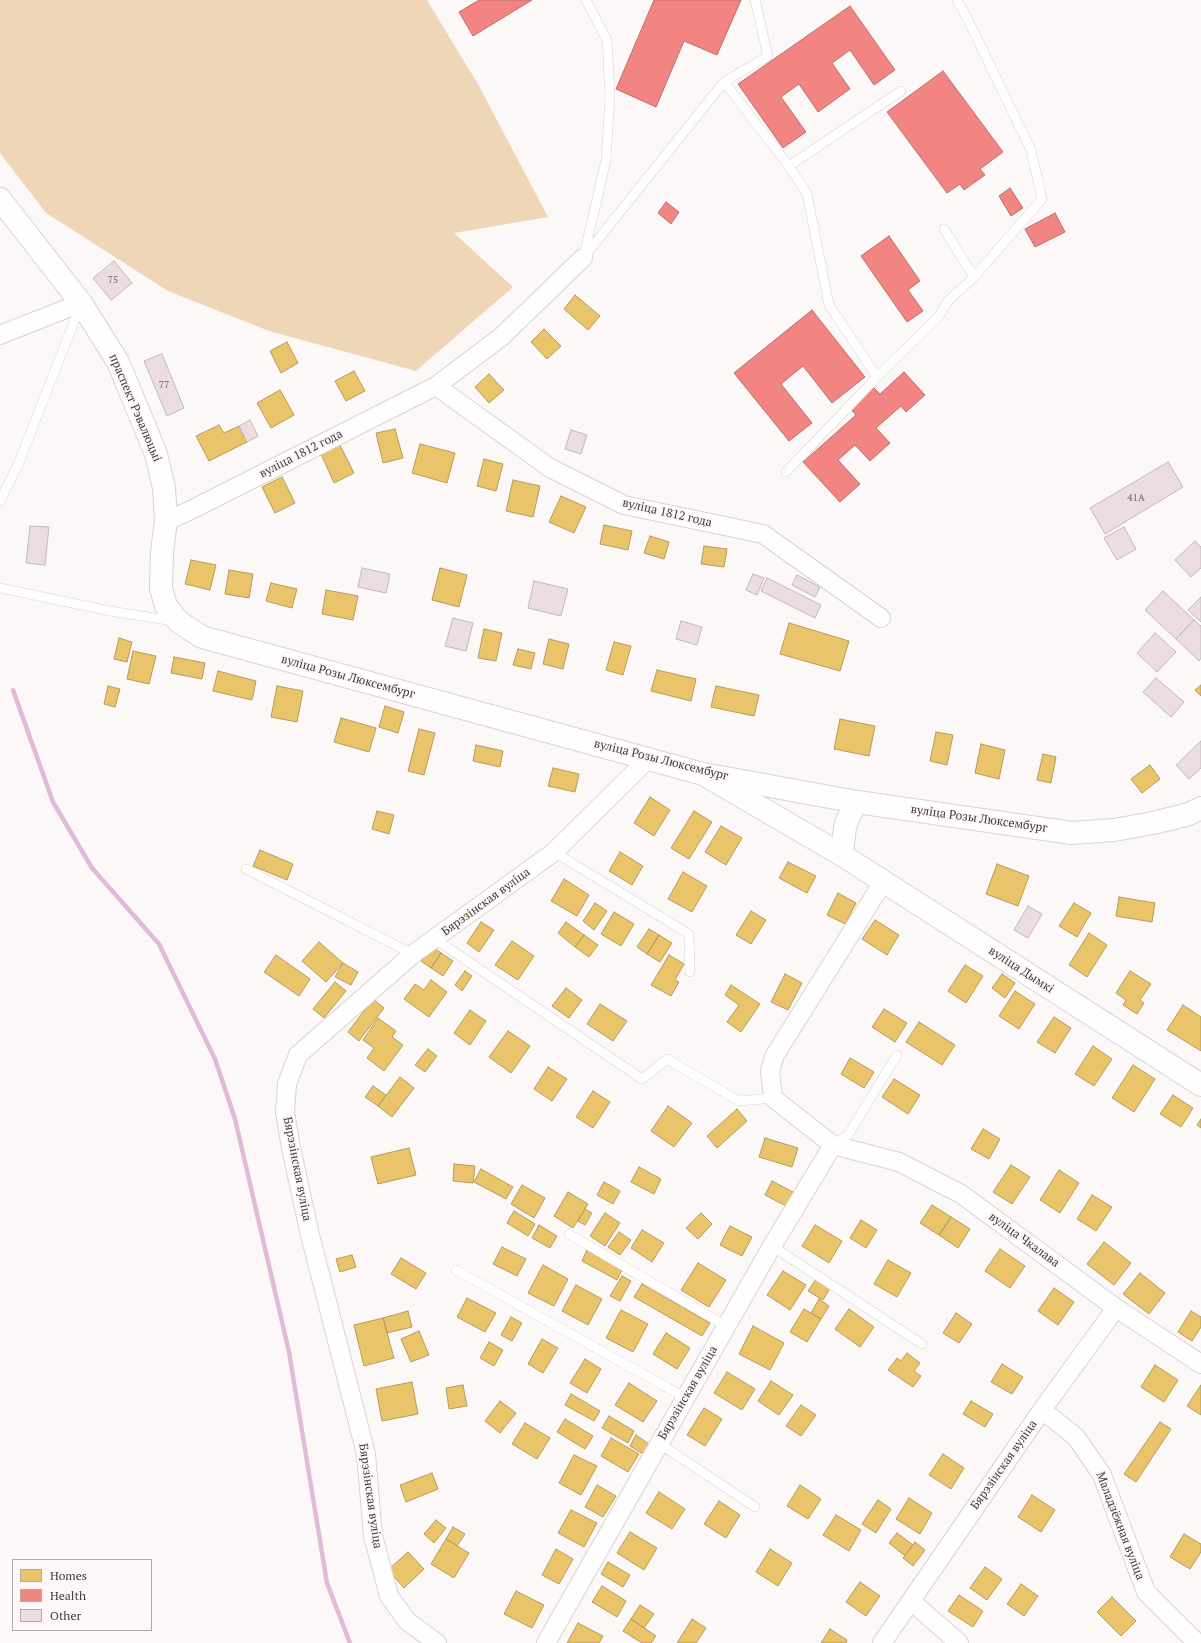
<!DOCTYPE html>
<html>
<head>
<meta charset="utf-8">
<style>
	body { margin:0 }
	#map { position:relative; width:1201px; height:1643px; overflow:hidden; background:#fdf8f8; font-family:"PT Serif",serif }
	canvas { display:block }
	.legend { position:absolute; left:12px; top:1559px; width:140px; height:72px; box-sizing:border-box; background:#fef7f7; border:1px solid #b2abab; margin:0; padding:5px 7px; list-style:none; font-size:12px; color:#403a39 }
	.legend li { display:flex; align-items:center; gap:8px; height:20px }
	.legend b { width:20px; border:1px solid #b2abab }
</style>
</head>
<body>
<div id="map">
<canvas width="1201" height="1643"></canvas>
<ul class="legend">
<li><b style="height:11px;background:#e9c46a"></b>Homes</li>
<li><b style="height:11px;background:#f28482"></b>Health</li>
<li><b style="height:11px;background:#eddde1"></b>Other</li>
</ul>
</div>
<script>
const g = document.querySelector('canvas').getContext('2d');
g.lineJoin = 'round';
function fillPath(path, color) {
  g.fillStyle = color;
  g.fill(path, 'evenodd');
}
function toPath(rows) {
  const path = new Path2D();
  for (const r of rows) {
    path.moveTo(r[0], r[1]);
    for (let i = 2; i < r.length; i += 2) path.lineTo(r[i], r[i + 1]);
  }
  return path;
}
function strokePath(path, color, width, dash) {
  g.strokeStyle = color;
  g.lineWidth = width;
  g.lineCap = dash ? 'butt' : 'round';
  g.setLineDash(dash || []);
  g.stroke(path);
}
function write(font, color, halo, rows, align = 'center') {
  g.font = font + ' "PT Serif",serif';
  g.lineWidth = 4;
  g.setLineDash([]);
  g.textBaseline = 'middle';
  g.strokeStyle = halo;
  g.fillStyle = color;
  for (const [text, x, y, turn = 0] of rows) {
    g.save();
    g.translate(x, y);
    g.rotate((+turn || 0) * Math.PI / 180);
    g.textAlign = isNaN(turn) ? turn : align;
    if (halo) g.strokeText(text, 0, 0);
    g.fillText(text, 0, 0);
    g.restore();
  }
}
const forest = toPath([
	[0,0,427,0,479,86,548,217,454,233,513,287,416,371,269,331,168,291,46,213,0,153]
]);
const homes = toPath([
	[575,295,600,316,588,330,564,309,575,295],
	[544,329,561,346,547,359,531,342,544,329],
	[287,342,298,363,281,373,270,351,287,342],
	[354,371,365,391,346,401,335,381,354,371],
	[489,374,504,390,489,403,475,387,489,374],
	[280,390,294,415,271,428,257,403,280,390],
	[219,425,224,433,239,426,247,442,209,461,196,436,219,425],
	[395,429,403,458,383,463,376,433,395,429],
	[420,444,455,453,447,483,412,473,420,444],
	[340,445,354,473,334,483,321,454,340,445],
	[484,459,503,464,496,491,477,486,484,459],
	[282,477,295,503,275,513,262,487,282,477],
	[513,480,540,486,533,517,506,511,513,480],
	[561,496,586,507,574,533,549,522,561,496],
	[604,525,632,531,628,550,600,544,604,525],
	[650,536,669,542,664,559,644,553,650,536],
	[704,546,727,549,724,567,701,564,704,546],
	[191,560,216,565,210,590,185,584,191,560],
	[440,568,467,575,459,607,432,600,440,568],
	[229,570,253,574,249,598,225,594,229,570],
	[271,583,297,589,292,608,266,601,271,583],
	[326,590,358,596,353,620,322,614,326,590],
	[789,623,849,641,840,671,780,654,789,623],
	[484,629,502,633,496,661,478,658,484,629],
	[119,638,132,642,127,662,114,659,119,638],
	[549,639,569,644,563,669,543,664,549,639],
	[614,642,631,646,623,675,606,670,614,642],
	[518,649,535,653,531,669,513,665,518,649],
	[133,651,156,656,149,684,127,679,133,651],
	[174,657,205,663,202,679,171,673,174,657],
	[657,670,696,679,691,701,651,691,657,670],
	[218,671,256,681,252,700,213,691,218,671],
	[1201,685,1201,696,1195,690,1201,685],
	[108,686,120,689,115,707,104,704,108,686],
	[277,686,303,691,297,722,271,717,277,686],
	[716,686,759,695,754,716,711,707,716,686],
	[385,706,404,712,398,733,379,727,385,706],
	[341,718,376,728,369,752,334,742,341,718],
	[840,719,875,726,869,756,834,749,840,719],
	[419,729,435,733,424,775,408,771,419,729],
	[936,732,953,735,947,765,930,761,936,732],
	[981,744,1005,750,999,779,975,773,981,744],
	[476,745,503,751,500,767,473,761,476,745],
	[1043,754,1056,757,1051,783,1037,780,1043,754],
	[1150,765,1160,779,1142,793,1131,779,1150,765],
	[553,768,579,774,575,792,548,786,553,768],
	[650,797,670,810,654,836,634,823,650,797],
	[377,811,394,815,389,834,372,829,377,811],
	[694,811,712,822,689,859,671,848,694,811],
	[721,826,742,838,726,865,705,852,721,826],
	[260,850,293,864,287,880,253,866,260,850],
	[620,852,643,866,632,885,609,871,620,852],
	[788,862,816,876,807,893,779,878,788,862],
	[997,864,1029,876,1018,906,986,894,997,864],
	[683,872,707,886,692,912,668,899,683,872],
	[564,879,589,895,577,916,551,901,564,879],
	[838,893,856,903,845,924,827,915,838,893],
	[1119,897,1155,903,1152,922,1116,916,1119,897],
	[595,903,607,911,594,930,583,921,595,903],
	[1074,903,1091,913,1077,937,1059,926,1074,903],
	[751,911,766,920,751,944,736,935,751,911],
	[614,912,634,924,621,946,601,934,614,912],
	[875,920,899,935,887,955,862,939,875,920],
	[481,922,494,930,479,952,467,943,481,922],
	[566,922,584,935,575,947,558,933,566,922],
	[649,929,659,935,647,954,637,947,649,929],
	[1089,933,1107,945,1087,977,1069,965,1089,933],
	[584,935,598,945,589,957,575,947,584,935],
	[659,935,672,943,660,962,647,954,659,935],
	[512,941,534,956,518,980,495,965,512,941],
	[319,942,343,963,326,982,302,961,319,942],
	[432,946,441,953,431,968,421,961,432,946],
	[441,953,453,961,443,976,431,968,441,953],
	[276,955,310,979,299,996,264,972,276,955],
	[669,955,684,964,675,980,679,982,671,996,651,985,669,955],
	[343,963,358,972,351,985,335,977,343,963],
	[965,965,983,976,966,1003,948,991,965,965],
	[465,971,472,976,462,991,455,985,465,971],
	[1130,971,1151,984,1140,1000,1144,1003,1137,1014,1123,1005,1126,1000,1116,993,1130,971],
	[785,974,802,983,788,1010,771,1002,785,974],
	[1002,974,1015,983,1005,998,992,988,1002,974],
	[431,980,447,992,429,1017,404,999,415,984,424,990,431,980],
	[335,982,346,991,324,1018,313,1009,335,982],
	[731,985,760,1004,741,1032,727,1022,739,1005,725,995,731,985],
	[566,988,582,1000,569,1018,552,1006,566,988],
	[1015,991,1035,1004,1019,1029,999,1016,1015,991],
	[373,999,384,1008,359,1041,348,1032,373,999],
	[600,1004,627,1021,613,1041,587,1024,600,1004],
	[1183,1005,1201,1017,1201,1051,1167,1030,1183,1005],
	[884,1009,907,1023,895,1042,872,1027,884,1009],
	[470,1010,486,1021,470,1045,454,1033,470,1010],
	[1054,1017,1071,1028,1055,1053,1037,1042,1054,1017],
	[378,1018,396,1031,392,1037,403,1045,384,1071,367,1058,374,1048,363,1040,378,1018],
	[919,1022,955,1045,942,1065,906,1042,919,1022],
	[508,1031,530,1046,511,1073,489,1057,508,1031],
	[1093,1046,1112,1059,1094,1086,1075,1074,1093,1046],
	[428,1049,437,1056,425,1072,415,1065,428,1049],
	[850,1058,874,1072,864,1088,841,1074,850,1058],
	[1133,1065,1155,1079,1134,1112,1112,1098,1133,1065],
	[548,1067,567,1079,552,1101,534,1089,548,1067],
	[400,1077,414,1088,392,1117,378,1106,400,1077],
	[894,1079,920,1095,908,1114,882,1097,894,1079],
	[373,1086,386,1095,378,1106,365,1097,373,1086],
	[593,1091,610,1102,593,1128,576,1117,593,1091],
	[1173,1095,1193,1108,1181,1127,1160,1114,1173,1095],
	[668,1106,692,1123,674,1147,651,1131,668,1106],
	[737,1109,747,1121,717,1148,707,1136,737,1109],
	[1201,1119,1201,1128,1197,1125,1201,1119],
	[983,1129,1000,1139,989,1159,971,1149,983,1129],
	[765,1138,798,1148,792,1167,759,1157,765,1138],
	[409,1148,416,1175,378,1184,371,1157,409,1148],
	[454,1164,475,1166,473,1183,453,1181,454,1164],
	[1011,1165,1030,1177,1012,1204,993,1192,1011,1165],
	[639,1167,661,1179,654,1194,631,1182,639,1167],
	[481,1169,513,1187,506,1199,474,1182,481,1169],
	[1059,1170,1079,1183,1060,1213,1040,1200,1059,1170],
	[772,1181,793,1192,786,1206,765,1195,772,1181],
	[604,1182,620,1191,613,1204,597,1195,604,1182],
	[522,1185,545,1198,534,1218,511,1204,522,1185],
	[568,1192,588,1204,573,1228,554,1216,568,1192],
	[1092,1195,1112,1207,1096,1231,1077,1219,1092,1195],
	[932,1205,951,1217,939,1235,920,1223,932,1205],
	[585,1209,592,1213,585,1225,578,1221,585,1209],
	[514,1211,535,1224,528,1236,507,1223,514,1211],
	[605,1213,620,1223,605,1246,590,1236,605,1213],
	[701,1213,712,1224,698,1239,686,1228,701,1213],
	[951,1217,970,1229,958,1248,939,1235,951,1217],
	[861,1220,877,1230,866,1248,850,1238,861,1220],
	[539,1225,557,1236,550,1248,532,1238,539,1225],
	[815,1225,842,1241,829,1263,802,1246,815,1225],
	[730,1226,752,1237,742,1256,720,1245,730,1226],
	[642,1230,664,1243,652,1262,631,1248,642,1230],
	[619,1232,631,1240,620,1255,608,1247,619,1232],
	[1104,1242,1131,1263,1114,1285,1087,1264,1104,1242],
	[502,1247,526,1259,517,1276,493,1264,502,1247],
	[1000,1249,1025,1266,1010,1288,985,1271,1000,1249],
	[587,1250,622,1270,617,1280,582,1261,587,1250],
	[352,1255,356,1267,340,1272,336,1259,352,1255],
	[401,1258,426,1273,416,1289,391,1274,401,1258],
	[888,1260,911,1273,897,1297,874,1284,888,1260],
	[698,1263,726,1280,709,1307,681,1290,698,1263],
	[543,1265,568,1279,554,1306,528,1293,543,1265],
	[783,1271,806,1285,790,1310,767,1295,783,1271],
	[1140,1273,1165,1293,1149,1314,1123,1294,1140,1273],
	[622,1276,631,1281,620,1301,610,1296,622,1276],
	[816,1279,830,1288,823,1300,808,1291,816,1279],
	[642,1284,710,1323,702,1336,634,1297,642,1284],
	[576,1285,602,1299,588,1325,562,1311,576,1285],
	[1054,1288,1074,1302,1058,1325,1038,1311,1054,1288],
	[467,1298,496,1313,485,1332,457,1317,467,1298],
	[819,1299,829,1306,821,1319,811,1313,819,1299],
	[804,1309,821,1319,807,1342,790,1332,804,1309],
	[849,1309,874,1327,860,1347,835,1329,849,1309],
	[621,1310,648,1324,633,1352,606,1338,621,1310],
	[408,1311,412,1327,387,1333,383,1318,408,1311],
	[1191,1311,1201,1317,1201,1327,1192,1341,1178,1332,1191,1311],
	[956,1313,972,1324,959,1343,943,1333,956,1313],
	[511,1317,522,1323,512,1341,501,1335,511,1317],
	[383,1318,394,1358,364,1366,354,1325,383,1318],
	[753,1326,784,1343,770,1370,739,1354,753,1326],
	[419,1331,429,1355,411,1362,401,1339,419,1331],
	[666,1333,690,1348,677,1369,653,1354,666,1333],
	[542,1339,558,1348,543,1373,528,1364,542,1339],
	[489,1342,503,1350,494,1366,480,1358,489,1342],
	[907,1353,920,1363,914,1371,921,1376,913,1387,888,1370,897,1358,901,1361,907,1353],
	[585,1359,601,1369,587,1393,570,1383,585,1359],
	[1002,1364,1023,1377,1012,1394,991,1382,1002,1364],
	[1155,1365,1178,1380,1164,1402,1141,1387,1155,1365],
	[727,1372,755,1389,742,1410,714,1393,727,1372],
	[771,1381,793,1395,779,1415,758,1401,771,1381],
	[412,1382,418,1414,382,1421,376,1389,412,1382],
	[629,1383,657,1401,643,1422,615,1405,629,1383],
	[463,1385,467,1406,449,1409,446,1388,463,1385],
	[1201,1385,1201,1415,1187,1406,1201,1385],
	[571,1394,600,1411,594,1421,565,1405,571,1394],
	[500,1401,516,1413,500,1433,485,1421,500,1401],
	[971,1401,993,1414,985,1427,963,1414,971,1401],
	[801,1405,816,1415,801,1436,786,1426,801,1405],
	[704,1408,722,1419,705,1446,687,1435,704,1408],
	[609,1416,634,1431,628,1443,602,1428,609,1416],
	[565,1419,593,1436,585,1449,557,1432,565,1419],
	[1160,1422,1171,1429,1136,1482,1124,1474,1160,1422],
	[525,1423,550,1438,537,1459,512,1444,525,1423],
	[636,1435,649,1444,643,1454,630,1446,636,1435],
	[611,1438,639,1454,628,1472,601,1456,611,1438],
	[943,1454,964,1468,951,1489,929,1475,943,1454],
	[574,1455,597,1466,581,1495,559,1483,574,1455],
	[432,1473,438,1489,406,1502,400,1485,432,1473],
	[597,1485,616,1496,603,1517,585,1507,597,1485],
	[800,1485,821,1499,808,1519,787,1506,800,1485],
	[659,1492,685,1509,672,1529,646,1513,659,1492],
	[1032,1495,1055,1510,1041,1532,1018,1517,1032,1495],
	[909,1498,932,1513,920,1534,896,1519,909,1498],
	[878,1500,891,1509,876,1533,862,1524,878,1500],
	[719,1501,740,1515,726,1538,704,1524,719,1501],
	[571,1510,597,1523,584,1547,558,1533,571,1510],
	[836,1515,861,1530,849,1551,823,1535,836,1515],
	[436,1520,446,1528,434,1543,424,1534,436,1520],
	[453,1527,465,1534,457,1546,446,1539,453,1527],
	[630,1532,657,1548,644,1570,617,1553,630,1532],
	[897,1533,913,1545,905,1556,889,1543,897,1533],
	[1184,1534,1201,1544,1201,1552,1190,1569,1170,1557,1184,1534],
	[446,1539,469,1553,454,1578,431,1564,446,1539],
	[915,1542,925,1550,913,1566,903,1558,915,1542],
	[556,1549,573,1559,559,1584,542,1575,556,1549],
	[770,1549,792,1563,778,1586,756,1572,770,1549],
	[408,1552,424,1569,404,1588,388,1570,408,1552],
	[608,1562,630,1575,623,1587,601,1574,608,1562],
	[985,1567,1002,1579,987,1600,970,1588,985,1567],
	[860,1582,880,1596,866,1616,846,1602,860,1582],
	[1021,1584,1038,1596,1024,1616,1007,1604,1021,1584],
	[602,1586,626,1601,617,1617,592,1602,602,1586],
	[516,1591,544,1605,532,1628,504,1614,516,1591],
	[959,1595,983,1611,973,1627,948,1611,959,1595],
	[1112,1597,1136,1621,1121,1636,1097,1612,1112,1597],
	[640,1605,654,1614,644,1628,631,1619,640,1605],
	[631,1619,656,1636,651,1643,642,1643,623,1631,631,1619],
	[692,1619,706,1628,696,1643,677,1643,692,1619],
	[578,1623,603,1636,599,1643,567,1643,578,1623],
	[830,1629,847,1640,846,1643,821,1643,830,1629]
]);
const health = toPath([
	[479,0,532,0,473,36,459,12,479,0],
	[654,0,741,0,717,55,684,41,656,107,616,89,654,0],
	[850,6,895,70,874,85,850,50,832,63,850,89,818,112,799,84,781,97,806,132,783,148,738,84,850,6],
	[943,71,1003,152,980,169,985,175,964,190,960,184,947,193,887,112,943,71],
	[1010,188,1023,208,1011,216,999,196,1010,188],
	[666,202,679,212,671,224,658,213,666,202],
	[1055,213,1065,232,1035,247,1025,229,1055,213],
	[889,236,920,281,908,290,923,311,907,322,861,256,889,236],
	[812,310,865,377,832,403,803,366,781,384,812,423,789,441,734,373,812,310],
	[904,372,925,395,906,412,901,406,876,428,890,443,870,461,855,445,838,460,860,484,840,502,803,462,856,415,849,407,872,386,880,394,904,372]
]);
const stream = toPath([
	[13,690,53,802,92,868,159,944,215,1059,235,1119,289,1352,327,1583,350,1643]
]);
const building = toPath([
	[114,261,132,283,111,300,93,278,114,261],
	[162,354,184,408,167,416,144,361,162,354],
	[250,420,258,436,247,442,239,426,250,420],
	[571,430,587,435,581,454,565,449,571,430],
	[1168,462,1183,487,1105,534,1090,508,1168,462],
	[30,526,49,527,45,565,26,563,30,526],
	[1124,527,1136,549,1117,560,1104,538,1124,527],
	[1195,541,1201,547,1201,568,1191,577,1175,560,1195,541],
	[362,568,390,574,386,593,358,587,362,568],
	[753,574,764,578,757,595,746,590,753,574],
	[797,575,820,587,815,597,792,585,797,575],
	[767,578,821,605,815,618,761,591,767,578],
	[534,581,568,589,561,616,528,608,534,581],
	[1163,591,1194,620,1176,639,1145,610,1163,591],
	[1201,597,1201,622,1188,610,1201,597],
	[453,618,473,623,466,651,445,646,453,618],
	[1194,620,1201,626,1201,658,1199,661,1176,639,1194,620],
	[681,621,702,627,697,645,676,639,681,621],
	[1155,633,1176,652,1157,672,1137,653,1155,633],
	[1156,678,1184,702,1171,717,1143,692,1156,678],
	[1201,741,1201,768,1189,779,1176,765,1201,741],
	[1028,906,1042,914,1028,938,1014,930,1028,906]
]);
const service = toPath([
	[724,82,789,166,807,194,829,305,877,377,786,472],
	[789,166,901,91],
	[944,229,974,277],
	[584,255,606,160,610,96,607,40,586,0],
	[583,258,724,82,768,56,755,0],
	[877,377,939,316,948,301,974,277,1042,199,1031,150,968,20,957,0],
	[0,501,18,465,81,304],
	[0,588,110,611,174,621],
	[554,852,689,934,690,972],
	[246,869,413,954],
	[435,939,642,1079,667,1059,739,1101,773,1098],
	[833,1145,848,1135,897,1055],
	[569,1234,726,1326],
	[772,1246,922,1344],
	[456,1270,686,1398],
	[660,1444,755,1507]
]);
const minor = toPath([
	[0,335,81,303],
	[436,386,550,468,624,505,763,534,881,618],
	[166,521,187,512,436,386,501,337,583,258],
	[883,882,775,1055,770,1070,773,1098,833,1145,899,1162,961,1194,1116,1308,1201,1364],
	[1042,1410,1076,1437,1102,1475,1146,1592,1197,1643],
	[911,1601,959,1643],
	[437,1643,407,1621,389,1596,373,1536,366,1454,310,1235,291,1148,285,1112,287,1084,298,1055,413,954,554,852,649,758],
	[546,1643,772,1246,833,1145],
	[882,1643,1042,1410,1116,1308]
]);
const tertiary = toPath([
	[704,774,857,802,1072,833,1114,830,1153,823,1189,814,1201,808],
	[842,855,845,827,850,814,857,802]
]);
const secondary = toPath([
	[0,199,81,303,118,362,156,454,164,488,166,521,162,552,161,588,166,606,179,622,202,637,703,774,842,855,1201,1085]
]);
const numberNames = [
	["75",113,280],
	["77",164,385],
	["41А",1136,498]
];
const streetNames = [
	["праспект Рэвалюцыі",135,408,67],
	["вуліца 1812 года",301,454,-27],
	["вуліца 1812 года",667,513,13],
	["вуліца Розы Люксембург",348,677,15],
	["вуліца Розы Люксембург",661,760,14],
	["вуліца Розы Люксембург",979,819,8],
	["Бярэзінская вуліца",486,902,-36],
	["вуліца Дымкі",1021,970,33],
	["Бярэзінская вуліца",297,1169,79],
	["вуліца Чкалава",1024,1240,36],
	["Бярэзінская вуліца",688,1393,-60],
	["Бярэзінская вуліца",1004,1465,-55],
	["Бярэзінская вуліца",370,1496,82],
	["Маладзёжная вуліца",1120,1526,69]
];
fillPath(forest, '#eed6b7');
fillPath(homes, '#e9c46a');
strokePath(homes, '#b69b5b', 1);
fillPath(health, '#f28482');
strokePath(health, '#bd6e6c', 1);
strokePath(stream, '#e1bad9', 4.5);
fillPath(building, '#eddde1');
strokePath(building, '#beb9ba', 1);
strokePath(service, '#d8d3d2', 10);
strokePath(minor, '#d8d3d2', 20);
strokePath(tertiary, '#d8d3d2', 24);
strokePath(secondary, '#d8d3d2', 24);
strokePath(service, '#fffefe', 9);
strokePath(minor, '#fffefe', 18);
strokePath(tertiary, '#fffefe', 22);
strokePath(secondary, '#fffefe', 22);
write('10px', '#6b6363', null, numberNames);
write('12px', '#403a39', '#fef7f7', streetNames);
</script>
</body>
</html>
